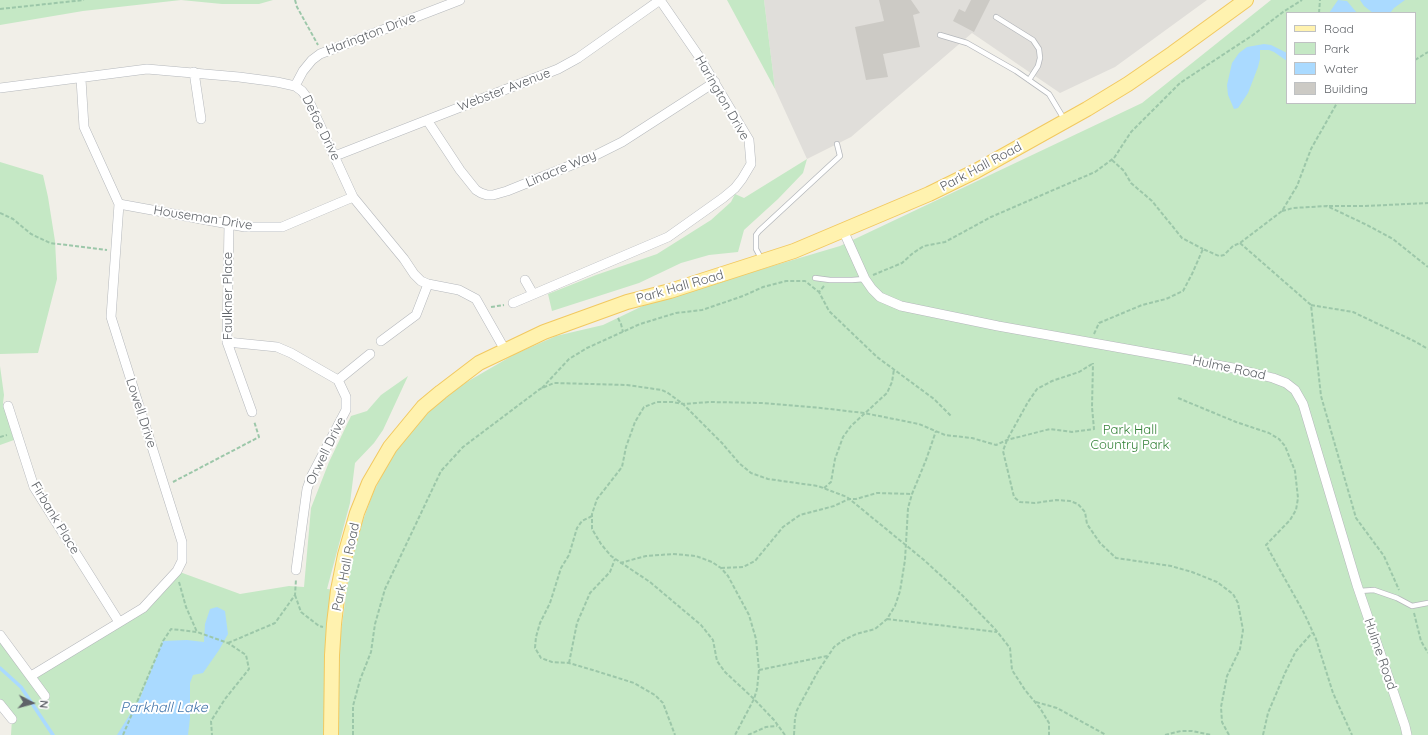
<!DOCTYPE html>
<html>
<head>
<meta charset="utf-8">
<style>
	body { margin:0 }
	#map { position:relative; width:1428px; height:735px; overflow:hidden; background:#f1efe8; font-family:Quicksand,sans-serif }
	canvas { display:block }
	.legend { position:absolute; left:1286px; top:12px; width:130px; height:92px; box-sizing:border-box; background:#fff; border:1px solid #bfc1c3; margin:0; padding:5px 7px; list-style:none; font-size:12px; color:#5f6368 }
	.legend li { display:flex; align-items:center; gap:8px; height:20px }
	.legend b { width:20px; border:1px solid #bfc1c3 }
	.north { position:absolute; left:12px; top:683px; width:40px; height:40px; -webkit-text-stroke:3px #fff; paint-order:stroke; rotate:96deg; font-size:11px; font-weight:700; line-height:16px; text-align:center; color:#5f6368 }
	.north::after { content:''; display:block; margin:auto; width:14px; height:18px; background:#5f6368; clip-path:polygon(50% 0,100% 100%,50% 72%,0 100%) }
</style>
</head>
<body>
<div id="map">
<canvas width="1428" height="735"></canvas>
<ul class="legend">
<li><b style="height:5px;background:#fff2af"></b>Road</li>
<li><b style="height:11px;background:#c5e8c5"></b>Park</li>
<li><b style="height:11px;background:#aadaff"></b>Water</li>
<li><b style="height:11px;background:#cccac5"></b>Building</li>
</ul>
<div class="north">N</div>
</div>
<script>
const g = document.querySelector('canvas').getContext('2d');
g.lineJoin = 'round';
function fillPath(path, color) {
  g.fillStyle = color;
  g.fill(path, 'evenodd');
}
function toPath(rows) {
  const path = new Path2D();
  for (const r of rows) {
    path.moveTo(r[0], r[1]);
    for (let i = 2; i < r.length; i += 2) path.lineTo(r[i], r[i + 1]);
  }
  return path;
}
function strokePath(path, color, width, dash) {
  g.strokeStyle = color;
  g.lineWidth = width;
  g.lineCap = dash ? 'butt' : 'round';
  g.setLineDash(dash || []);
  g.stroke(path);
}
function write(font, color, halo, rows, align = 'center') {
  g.font = font + ' Quicksand,sans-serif';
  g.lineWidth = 4;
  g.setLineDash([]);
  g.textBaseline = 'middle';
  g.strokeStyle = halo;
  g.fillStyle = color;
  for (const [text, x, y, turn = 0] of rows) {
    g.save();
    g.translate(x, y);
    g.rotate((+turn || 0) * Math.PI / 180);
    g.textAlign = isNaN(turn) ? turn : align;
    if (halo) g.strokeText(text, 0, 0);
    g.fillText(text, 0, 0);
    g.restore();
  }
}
const industrial = toPath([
	[764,0,1207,0,1115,67,1060,93,972,33,851,137,807,159,775,89]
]);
const green = toPath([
	[0,0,273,0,259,4,222,4,181,0,83,11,0,25],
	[727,0,764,0,775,89],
	[1271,0,1428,0,1428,735,339,735,338,654,348,580,358,534,373,493,389,461,412,429,437,404,465,383,515,354,556,336,603,325,651,302,840,246,1142,103],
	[1287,13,1415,13,1415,103,1287,103],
	[807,159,803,173,778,199,744,230,738,252,709,255,681,263,639,283,552,311,548,294,596,275,657,254,711,220,731,202,735,194,744,198],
	[0,162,43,175,48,197,55,241,57,279,38,353,0,354],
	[0,366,4,395,3,403,14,440,0,445],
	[408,376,383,430,374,443,355,463,350,503,327,589,338,590,331,735,11,735,12,719,0,704,0,635,31,676,143,608,177,571,240,594,289,586,304,587,311,508,329,462,351,416,367,411,381,395]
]);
const water = toPath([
	[1338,0,1347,1,1357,13,1329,13],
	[1360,0,1405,0,1394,8,1390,13,1373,13,1364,6],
	[1264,44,1271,45,1287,53,1287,61,1274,52,1269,50,1260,50,1260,59,1258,67,1248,93,1238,108,1234,109,1228,95,1227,85,1232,63,1239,53,1247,47],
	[217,607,225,611,228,634,219,650,203,673,193,675,190,683,190,718,188,735,117,735,140,698,163,641,187,640,204,642,205,624,210,609]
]);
const stream = toPath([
	[0,668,21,687,53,735]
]);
const building = toPath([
	[879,0,911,0,920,13,913,15,920,47,883,54,888,77,866,80,855,27,884,21],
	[971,0,990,0,974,32,953,21,959,9,965,12]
]);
const path = toPath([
	[295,0,297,7,318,45],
	[0,9,84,0],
	[1319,13,1320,0],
	[1415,60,1428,52],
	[1112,160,1124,171,1131,183,1152,201,1182,238,1203,249],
	[1329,206,1365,206,1428,203],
	[1282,211,1293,208,1327,206,1367,225,1393,239,1428,267],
	[0,213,13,219,31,234,50,243,107,250],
	[1240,243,1311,305,1321,396,1356,518,1384,556,1399,590],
	[873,275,902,263,913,253,924,246,945,242,991,217,1095,172,1114,158,1131,132,1180,83,1253,35,1283,12,1302,0],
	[824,286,819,292,829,311,877,357,934,399,951,416],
	[1311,305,1353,312,1414,341,1428,349],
	[491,307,504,305],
	[618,318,621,324,623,332],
	[1094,334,1099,323,1142,305,1166,299,1183,291,1192,274,1203,249,1219,256,1224,255,1233,246,1240,243,1282,211,1297,186,1311,149,1337,103],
	[1092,364,1079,372,1052,381,1037,389,1028,402,1007,440,1003,451,1014,497,1020,502,1035,503,1056,500,1070,501,1078,504,1085,512,1087,524,1100,543,1116,558,1171,566,1192,572,1217,582,1233,594,1238,603,1243,630,1240,649,1227,676,1221,707,1222,722,1229,735],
	[542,388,569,359,587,348,640,324,676,313,702,310,743,296,763,287,786,281,805,281,819,292],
	[1178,398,1236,422,1269,433,1279,439,1285,446,1295,471,1298,498,1296,510,1290,520,1266,545,1304,613,1316,639,1333,693,1352,735],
	[0,437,7,435],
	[173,482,259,437,254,421],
	[824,488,831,482,835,459,843,437,851,426,887,393,892,382,894,369],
	[592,516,582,521,577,528,569,555,561,568,550,603,540,623,536,637,535,648,541,658,552,662,569,663,596,671,634,683,655,695,663,703,675,735],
	[620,563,646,556,673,554,696,556,712,562,721,568,728,576,749,615,756,639,759,670,757,689,754,699,735,735],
	[721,568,743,567,755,561,783,527,800,515,834,506,849,499,856,499,877,493,911,494],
	[179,582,186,607,197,632],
	[295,595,301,612,319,626,323,627],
	[1414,613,1421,641,1428,653],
	[887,619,997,632],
	[228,643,275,623,295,595,296,579],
	[569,663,577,623,584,607,590,593,610,572,615,559],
	[759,670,827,656],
	[1036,702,1057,708,1106,735],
	[123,735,163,641,171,629,197,632,228,643,246,655,249,669,225,699,211,721,212,735],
	[353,735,353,706,360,680,371,652,375,624,385,589,441,471,463,447,540,389,554,383,627,385,662,390,668,393,683,404,722,443,739,463,751,473,768,479,818,486,847,497,924,560,961,594,995,629,1010,648,1012,670,1025,690,1040,708,1049,723,1049,735],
	[748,735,766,727,777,726],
	[785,735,774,720,754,699,725,672,717,661,713,640,701,625,650,582,611,556,601,544,592,529,592,514,597,499,622,467,626,447,635,422,644,407,657,402,673,402,683,404,710,402,763,403,821,408,864,413,919,424,945,435,972,438,996,445,1007,440,1050,429,1072,432,1094,429,1092,407,1093,363],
	[794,735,795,718,797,710,817,673,834,647,842,641,856,634,875,629,887,619,895,606,900,591,905,560,908,508,912,494,926,460,936,431],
	[1165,735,1181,731,1192,731,1211,735],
	[1263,735,1268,713,1285,673,1296,651,1312,633]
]);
const service = toPath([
	[996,17,1033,40,1039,49,1040,58,1038,66,1029,80],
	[940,35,967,43,1016,71,1049,94,1064,119],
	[762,260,756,249,756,235,759,231,840,156,837,144],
	[815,278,830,280,852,280,865,279],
	[1359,591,1374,590,1397,598,1412,606,1428,603]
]);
const minor = toPath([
	[194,72,201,119],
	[295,86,303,71,312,60,320,54,460,0],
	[0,88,147,69,239,77,277,82,295,86,302,91,308,99,353,197,404,259,414,274,421,281,428,284,459,290,476,299,505,350],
	[427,120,460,170,476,190,481,193,487,195,493,195,507,191,594,156,622,142,715,82],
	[335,156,558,69,578,58,660,0],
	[119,204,245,227,282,227,353,197],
	[229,224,227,342,252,412],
	[843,230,865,279,872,289,880,297,901,306,998,326,1233,368,1273,378,1286,383,1295,390,1303,404,1357,585,1405,726,1407,735],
	[525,280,533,294],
	[513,303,668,237,723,198,735,188,742,179,751,164,749,140,698,55,660,0],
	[381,341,416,315,428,284],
	[227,342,277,347,291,353,338,380,346,397,346,410,312,475,307,489,296,570],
	[338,380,370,354],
	[8,406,34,487,119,622],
	[0,635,45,696],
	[31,676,143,608,177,571,182,561,182,542,111,317,119,204,84,127,81,79],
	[0,704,12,719]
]);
const primary = toPath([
	[331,735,332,655,334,624,338,590,345,555,357,513,369,483,390,447,423,407,441,392,479,363,544,332,627,302,670,291,794,251,929,194,976,171,1087,109,1128,84,1173,53,1246,0]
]);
const streetNames = [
	["Harington Drive",371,34,-21],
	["Webster Avenue",504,90,-21],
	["Harington Drive",722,98,60],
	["Defoe Drive",321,128,64],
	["Park Hall Road",981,167,-28],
	["Linacre Way",561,169,-23],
	["Houseman Drive",203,218,9],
	["Park Hall Road",680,287,-16],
	["Faulkner Place",228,296,-90],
	["Hulme Road",1229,368,12],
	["Lowell Drive",141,413,72],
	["Orwell Drive",326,451,-64],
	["Firbank Place",55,518,59],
	["Park Hall Road",346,567,-78],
	["Hulme Road",1380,654,71]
];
const parkNames = [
	["Park Hall",1130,430],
	["Country Park",1130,445]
];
const waterNames = [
	["Parkhall Lake",164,708]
];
fillPath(industrial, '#e0deda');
fillPath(green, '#c5e8c5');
fillPath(water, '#aadaff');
strokePath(stream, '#aadaff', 3.5);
fillPath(building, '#cccac5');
strokePath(service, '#b5b8bc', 6);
strokePath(minor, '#b5b8bc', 10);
strokePath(primary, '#f2c960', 16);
strokePath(path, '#9cc7a9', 2, [4, 2]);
strokePath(service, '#fff', 4.5);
strokePath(minor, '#fff', 9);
strokePath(primary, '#fff2af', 14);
write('13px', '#5f6368', '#fff', streetNames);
write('13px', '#348238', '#fff', parkNames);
write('italic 14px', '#4174aa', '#fff', waterNames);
</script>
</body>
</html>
